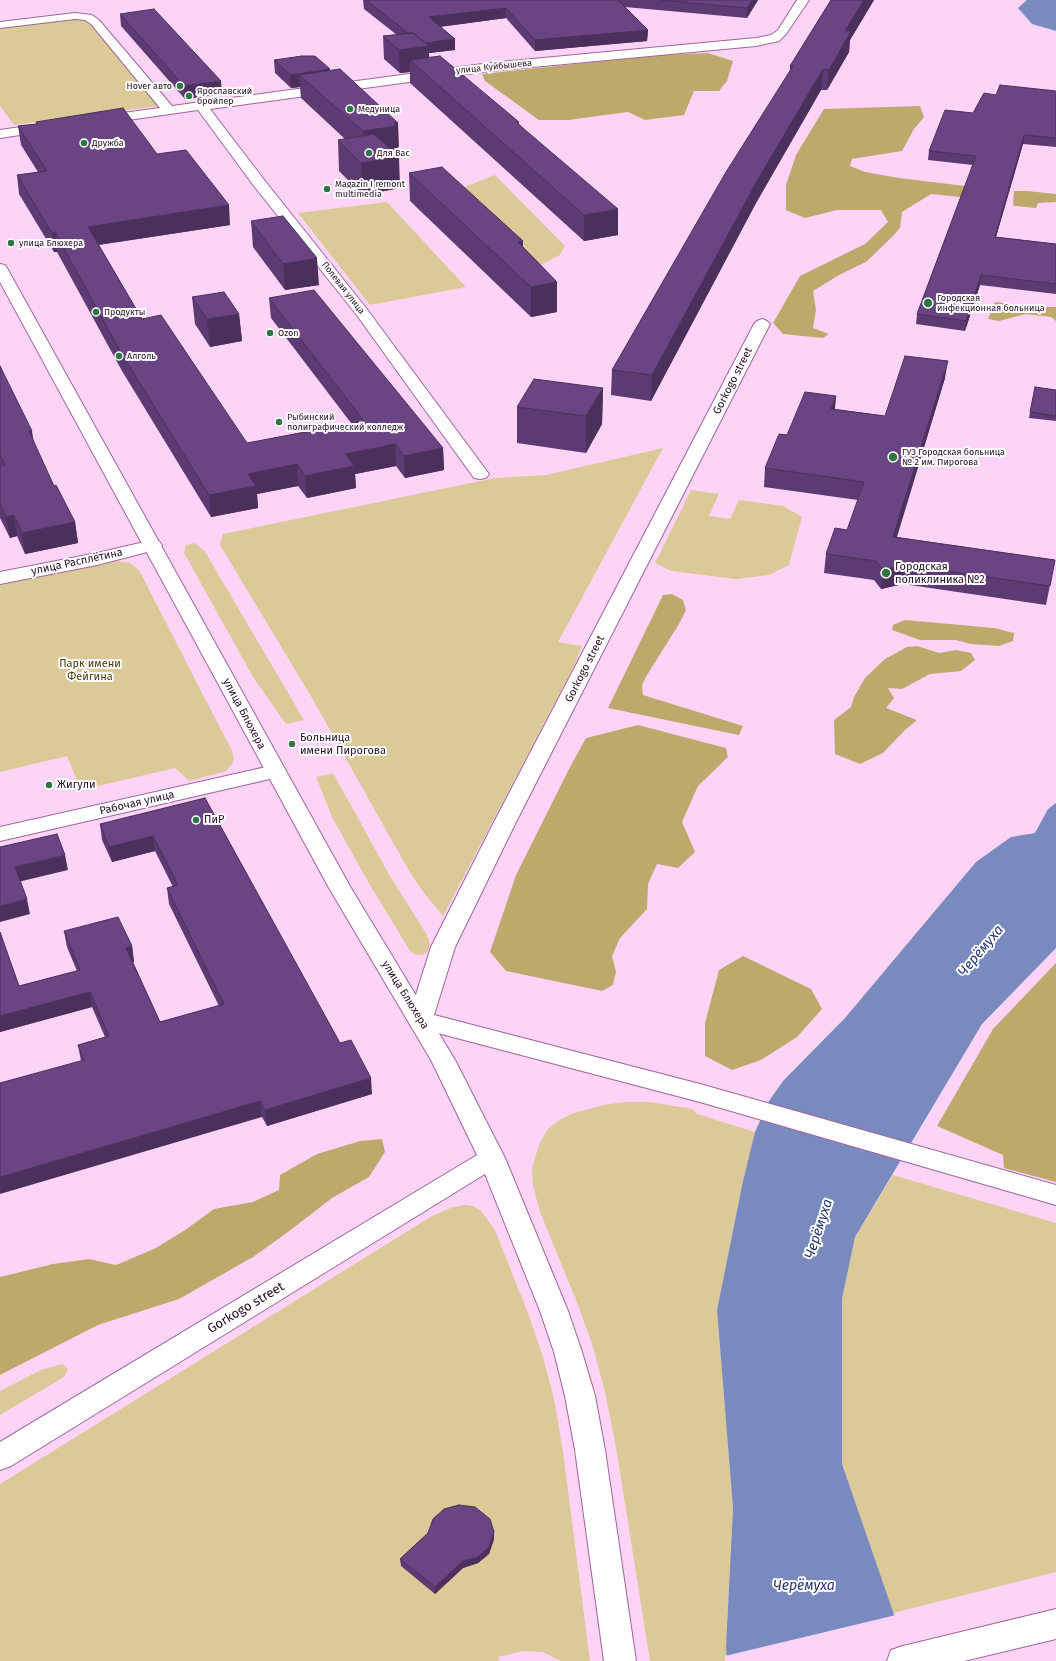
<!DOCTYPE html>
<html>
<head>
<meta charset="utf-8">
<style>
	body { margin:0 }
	canvas { display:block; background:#fdd4f7 }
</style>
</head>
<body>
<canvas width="1056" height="1661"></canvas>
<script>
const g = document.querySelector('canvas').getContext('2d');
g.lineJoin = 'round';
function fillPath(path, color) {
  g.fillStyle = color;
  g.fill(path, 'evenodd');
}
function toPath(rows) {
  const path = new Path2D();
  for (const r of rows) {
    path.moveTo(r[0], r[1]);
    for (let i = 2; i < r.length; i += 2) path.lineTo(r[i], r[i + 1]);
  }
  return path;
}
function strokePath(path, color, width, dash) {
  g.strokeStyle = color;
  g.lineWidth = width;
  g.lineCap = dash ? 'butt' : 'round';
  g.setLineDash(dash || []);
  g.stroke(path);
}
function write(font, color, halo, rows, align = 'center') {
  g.font = font + ' "Fira Sans",sans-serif';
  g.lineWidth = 4;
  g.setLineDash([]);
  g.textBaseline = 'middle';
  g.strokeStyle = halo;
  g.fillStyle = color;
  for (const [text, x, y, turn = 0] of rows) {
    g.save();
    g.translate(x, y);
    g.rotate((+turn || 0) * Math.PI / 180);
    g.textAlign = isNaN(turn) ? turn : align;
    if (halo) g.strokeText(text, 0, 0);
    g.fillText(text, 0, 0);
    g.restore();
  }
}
const green = toPath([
	[72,18,83,18,88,22,158,106,14,125,0,106,0,29],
	[495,175,565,246,560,255,531,270,449,193],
	[387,202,466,287,370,305,298,213],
	[663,448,558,642,582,646,574,666,443,916,424,893,409,871,312,698,220,545,223,534,495,478,546,475],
	[691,490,719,494,709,516,730,519,739,500,783,506,802,517,789,565,769,575,736,579,671,571,655,563],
	[194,543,204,550,304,720,286,724,253,677,184,553,186,545],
	[118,561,130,563,139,570,232,751,234,759,231,765,226,771,189,781,175,768,81,790,67,756,0,772,0,584],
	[333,773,390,876,427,935,430,945,428,951,422,955,416,955,410,951,367,880,333,819,316,777],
	[626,1102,650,1102,692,1109,697,1114,755,1132,743,1181,717,1310,733,1508,726,1647,727,1661,650,1661,616,1447,605,1392,593,1347,578,1305,540,1212,533,1186,532,1168,539,1145,547,1130,558,1121,571,1114,603,1105],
	[893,1175,1056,1223,1056,1572,893,1613,842,1464,842,1299,855,1237],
	[464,1205,473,1206,481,1211,495,1230,529,1316,543,1357,554,1399,563,1452,590,1661,561,1661,543,1652,523,1651,498,1657,499,1661,0,1661,0,1484,432,1216,453,1207],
	[62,1364,68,1369,64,1377,0,1415,0,1391,41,1370]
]);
const forest = toPath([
	[708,53,733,61,727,81,719,91,694,91,684,115,645,120,628,112,568,120,539,120,485,81,482,74,659,55],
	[920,106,924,117,914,129,902,151,852,159,850,166,865,172,899,178,998,190,988,200,931,194,902,212,900,228,893,236,866,262,839,275,813,291,816,310,813,328,829,334,823,338,783,334,773,323,800,276,865,244,888,222,881,210,837,210,805,218,786,210,786,185,796,155,824,109],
	[1014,191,1027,191,1056,194,1056,202,1038,203,1036,208,1015,206,1013,205],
	[995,302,1037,307,1056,307,1056,321,1051,317,1026,314,999,321,988,319],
	[672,594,683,600,686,610,679,624,647,675,642,685,643,695,743,726,739,735,608,708,663,595],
	[905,620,994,628,1014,633,1013,641,999,646,971,644,956,640,920,640,892,630,893,625],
	[917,646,939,653,956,650,971,653,975,660,961,671,930,674,902,689,888,688,894,698,886,708,917,720,905,730,883,753,860,764,835,754,834,720,851,707,854,697,865,678,885,659,907,647],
	[638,725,726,748,728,757,698,786,682,822,695,852,678,868,657,864,648,884,647,909,620,938,612,956,616,972,613,985,602,991,506,971,490,952,516,875,568,771,586,738],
	[743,956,811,989,822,1009,797,1037,761,1060,732,1070,705,1056,705,1023,719,970],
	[1056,963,1056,1182,1004,1168,1003,1155,937,1126,993,1029],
	[382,1139,385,1152,369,1177,332,1198,288,1232,253,1257,179,1299,98,1325,0,1375,0,1277,53,1264,89,1259,116,1265,154,1249,185,1230,214,1209,253,1202,279,1190,280,1175,317,1154,360,1141]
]);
const water = toPath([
	[1027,0,1056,0,1056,31,1032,24,1018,8],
	[1056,803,1056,948,982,1024,855,1237,842,1299,842,1464,910,1661,727,1661,726,1647,733,1508,717,1310,743,1181,755,1132,769,1101,783,1081,845,1018,976,862,1011,837,1035,833,1048,809]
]);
const pier = toPath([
	[896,1615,912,1661,725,1661,725,1656]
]);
const street = toPath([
	[797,0,809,0,786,34,779,41,756,46,490,71,210,109,265,181,366,308,486,470,489,474,486,478,480,479,474,478,356,314,254,186,198,110,100,124,95,123,94,120,95,117,100,116,160,108,91,24,85,20,75,19,0,28,0,22,75,13,92,15,99,20,172,106,490,63,756,38,771,35,778,30,797,0],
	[49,123,54,124,55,127,54,130,0,138,0,130,49,123],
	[762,319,767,321,770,324,516,822,455,947,434,1015,700,1084,1056,1185,1056,1205,700,1102,411,1026,408,1020,431,947,494,822,754,324,757,321,762,319],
	[153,540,159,541,162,545,159,549,97,565,0,584,0,572,97,553,153,540],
	[275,765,283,766,286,771,283,776,0,841,0,827,275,765]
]);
const secondary = toPath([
	[0,264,5,265,7,268,351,888,455,1060,505,1158,568,1311,582,1352,595,1396,605,1450,636,1661,604,1661,575,1450,565,1396,554,1352,540,1311,485,1174,11,1466,0,1470,0,1442,477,1155,431,1060,329,888,0,282,0,264]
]);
const primary = toPath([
	[1056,1609,1056,1639,964,1661,887,1661,891,1650,903,1646,1056,1609]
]);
const wall = toPath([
	[363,0,758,0,747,18,625,7,648,30,647,41,535,51,506,18,440,27,455,39,455,50,429,53,429,57,519,122,519,124,618,235,584,241,410,83,410,72,400,73,384,59,383,36,397,35,364,9],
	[831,0,874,0,850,40,849,52,827,90,821,90,756,203,651,401,611,395,612,370,790,71,790,66],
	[120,14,222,94,185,99,121,26],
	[274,60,330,69,330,70,399,147,398,147,398,150,393,151,400,188,363,195,339,171,338,140,345,139,301,98,300,87,291,88,275,73],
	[1056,91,1056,147,1023,144,996,237,1056,244,1056,294,980,285,965,331,916,324,917,314,973,165,928,160,929,151,973,113],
	[36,122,157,154,230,225,99,245,142,319,247,443,351,423,271,318,269,298,443,448,444,470,405,478,396,466,355,474,356,488,307,498,298,486,257,494,258,508,211,517,122,371,57,252,54,252,19,194,17,175,38,172,21,145,18,126,36,124],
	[409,173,523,241,523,247,557,282,557,312,531,317,410,201],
	[251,221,319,285,285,290,253,247],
	[192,297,239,314,242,341,210,347,195,324],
	[0,366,34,443,54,486,75,522,78,543,25,554,17,536,10,538,0,518],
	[945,378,897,537,1055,560,1046,605,903,584,881,589,874,580,824,573,826,554,847,530,858,500,764,487,765,468,787,435,836,396,835,409,885,416],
	[603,388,602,424,586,453,517,443,517,407],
	[1056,390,1056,421,1029,418,1030,412],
	[205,798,340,1043,372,1094,267,1126,262,1117,81,1061,78,1045,105,1037,92,1007,0,1032,0,932,19,986,77,971,67,947,64,931,132,946,134,962,133,962,160,1022,219,1006,169,904,167,888,173,887,155,851,112,862,102,840,100,824],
	[428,1533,494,1539,489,1554,478,1563,463,1568,435,1594,401,1566,400,1559]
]);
const shadedWall = toPath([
	[752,0,758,0,747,18,747,8],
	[864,0,874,0,850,40,849,52,827,90,829,70,845,31],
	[506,8,506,18,430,28,429,17],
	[648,30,647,41,535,51,535,40],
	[455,39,455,50,429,53,430,69,410,60,410,72,400,73,399,50,421,44],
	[330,69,331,83,299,75,300,87,291,88,290,75],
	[823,69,821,90,756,203,651,401,652,375,757,181],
	[221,81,222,94,185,99,184,86],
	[394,123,398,123,399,147,398,147,398,150,364,156,363,131],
	[1024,135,1023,144,993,247,995,237],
	[399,157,400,188,363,195,361,163],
	[229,205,230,225,90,246,88,227],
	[618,209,618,235,584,241,584,215],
	[55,232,57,252,54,252,52,233],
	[523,241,523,271,518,242],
	[317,258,319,285,285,290,283,264],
	[981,275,980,285,965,331,966,321],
	[557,282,557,312,531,317,531,287],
	[239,314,242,341,210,347,207,319],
	[948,361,945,378,891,555,893,537],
	[603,388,602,424,586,453,586,416],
	[836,396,834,414,831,409],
	[29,431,32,431,35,451],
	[395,444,396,466,355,474,356,488,307,498,305,476,346,454],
	[443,448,444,470,405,478,404,456],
	[297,464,298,486,257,494,258,508,211,517,209,495,248,474],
	[14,515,17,536,10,538,6,517],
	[75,522,78,543,25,554,22,533],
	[905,565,903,584,881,589,883,570],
	[153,836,155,851,112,862,109,847],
	[65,855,68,870,18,882,15,867],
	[27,899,30,914,0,922,0,906],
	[132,946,134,962,129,963,126,948],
	[90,992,92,1007,0,1032,0,1016],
	[371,1078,372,1094,267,1126,265,1110],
	[260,1101,262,1117,0,1194,0,1177],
	[494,1532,494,1539,489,1554,478,1563,463,1568,435,1594,435,1587]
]);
const building = toPath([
	[366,0,618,0,648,30,535,40,506,8,429,17,455,39,425,43,413,33,408,33,366,0],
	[661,0,752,0,747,8,661,0],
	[831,0,864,0,845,31,851,31,829,70,823,69,757,181,652,375,612,370,726,172,793,66,790,66,831,0],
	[154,9,221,81,184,86,120,14,154,9],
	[413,33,429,46,399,50,383,36,413,33],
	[302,56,315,56,330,69,290,75,274,60,302,56],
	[440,56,519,122,517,123,618,209,584,215,410,60,440,56],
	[340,69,398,123,394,123,397,126,363,131,299,75,340,69],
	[1000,85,1056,91,1056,138,1024,135,995,237,1056,244,1056,284,981,275,966,321,917,314,976,156,929,151,945,110,973,113,984,93,996,95,1000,85],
	[123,108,157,154,186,150,229,205,88,227,142,319,161,315,247,443,364,421,269,298,314,290,443,448,404,456,395,444,346,454,354,466,305,476,297,464,248,474,256,486,209,495,120,351,55,232,52,233,17,175,47,171,18,126,37,124,36,122,123,108],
	[374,134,399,157,361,163,338,140,374,134],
	[442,167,523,241,518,242,557,282,531,287,409,173,442,167],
	[283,216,317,258,283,264,251,221,283,216],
	[224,292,239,314,207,319,192,297,224,292],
	[905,356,948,361,893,537,1055,560,1050,586,905,565,883,570,876,561,826,554,835,528,847,530,864,482,765,468,779,434,787,435,805,392,836,396,831,409,885,416,905,356],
	[0,366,32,431,29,431,54,486,56,485,75,522,22,533,14,515,6,517,0,504,0,466,5,465,0,455,0,366],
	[534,379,603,388,586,416,517,407,534,379],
	[1035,387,1056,390,1056,416,1030,412,1035,387],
	[205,798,340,1043,351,1040,371,1078,265,1110,260,1101,0,1177,0,1083,84,1060,78,1045,109,1036,90,992,0,1016,0,932,19,986,80,970,64,931,118,917,132,946,126,948,160,1022,224,1004,167,888,178,885,153,836,109,847,100,824,205,798],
	[57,834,65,855,15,867,27,899,0,906,0,847,57,834],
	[459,1505,475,1507,490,1519,494,1532,489,1547,478,1557,463,1561,435,1587,400,1559,428,1533,433,1519,444,1509,459,1505]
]);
const markers = [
	[180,86,4,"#2e7643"],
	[189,96,4,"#2e7643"],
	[350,109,4,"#2e7643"],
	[84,143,4,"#2e7643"],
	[369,153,4,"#2e7643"],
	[327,189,4,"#2e7643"],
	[11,243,4,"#2e7643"],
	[928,303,5,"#2e7643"],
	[96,312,4,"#2e7643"],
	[270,333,4,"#2e7643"],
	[119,356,4,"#2e7643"],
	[279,422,4,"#2e7643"],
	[893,457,5,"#2e7643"],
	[886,573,5,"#2e7643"],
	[292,744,4,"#2e7643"],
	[49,785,4,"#2e7643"],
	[196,820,4,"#2e7643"]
];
const farStreetnames = [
	["улица Куйбышева",494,67,-6],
	["Полевая улица",343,288,52]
];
const farPoinames = [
	["Hover авто",172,86,"right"],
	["Ярославский",197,91],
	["бройлер",197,101],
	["Медуница",358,109],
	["Дружба",92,143],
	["Для Вас",377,153],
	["Magazin I remont",335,184],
	["multimedia",335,194],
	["улица Блюхера",19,243],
	["Городская",937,298],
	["инфекционная больница",937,308],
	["Продукты",104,312],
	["Ozon",278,333],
	["Алголь",127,356],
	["Рыбинский",287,417],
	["полиграфический колледж",287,427],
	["ГУЗ Городская больница",902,452],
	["№ 2 им. Пирогова",902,462]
];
const streetNames = [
	["Gorkogo street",733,381,-63],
	["улица Расплётина",77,562,-12],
	["Gorkogo street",585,669,-63],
	["улица Блюхера",244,714,62],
	["Рабочая улица",137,803,-13],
	["улица Блюхера",405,995,58]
];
const poiNames = [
	["Городская",895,567],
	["поликлиника №2",895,580],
	["Больница",300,738],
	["имени Пирогова",300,751],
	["Жигули",57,785],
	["ПиР",204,820]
];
const parkNames = [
	["Парк имени",90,664],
	["Фейгина",90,677]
];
const nearStreetnames = [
	["Gorkogo street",246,1308,-31]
];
const nearWaternames = [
	["Черёмуха",981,951,-50],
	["Черёмуха",819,1229,-72],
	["Черёмуха",804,1586]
];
fillPath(green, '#dbc998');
fillPath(forest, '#bea96d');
fillPath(water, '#798abf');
fillPath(pier, '#fdd4f7');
strokePath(street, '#a1649b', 2);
strokePath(secondary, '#a1649b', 2);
strokePath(primary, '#a1649b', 2);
fillPath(street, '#fff');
fillPath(secondary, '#fff');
fillPath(primary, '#fff');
fillPath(wall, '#5c3a72');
fillPath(shadedWall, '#4b305c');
fillPath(building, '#6b4484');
strokePath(building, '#4b305c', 1);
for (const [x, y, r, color] of markers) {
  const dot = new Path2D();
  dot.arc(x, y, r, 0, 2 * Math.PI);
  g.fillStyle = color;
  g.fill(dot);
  strokePath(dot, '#fff', 1.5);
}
write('9px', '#270f25', '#fff', farStreetnames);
write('9px', '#270f25', '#fff', farPoinames, 'left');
write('11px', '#270f25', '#fff', streetNames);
write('11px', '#270f25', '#fff', poiNames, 'left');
write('11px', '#4b3b0a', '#fff', parkNames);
write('13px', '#270f25', '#fff', nearStreetnames);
write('italic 14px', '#273677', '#fff', nearWaternames);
</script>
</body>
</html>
